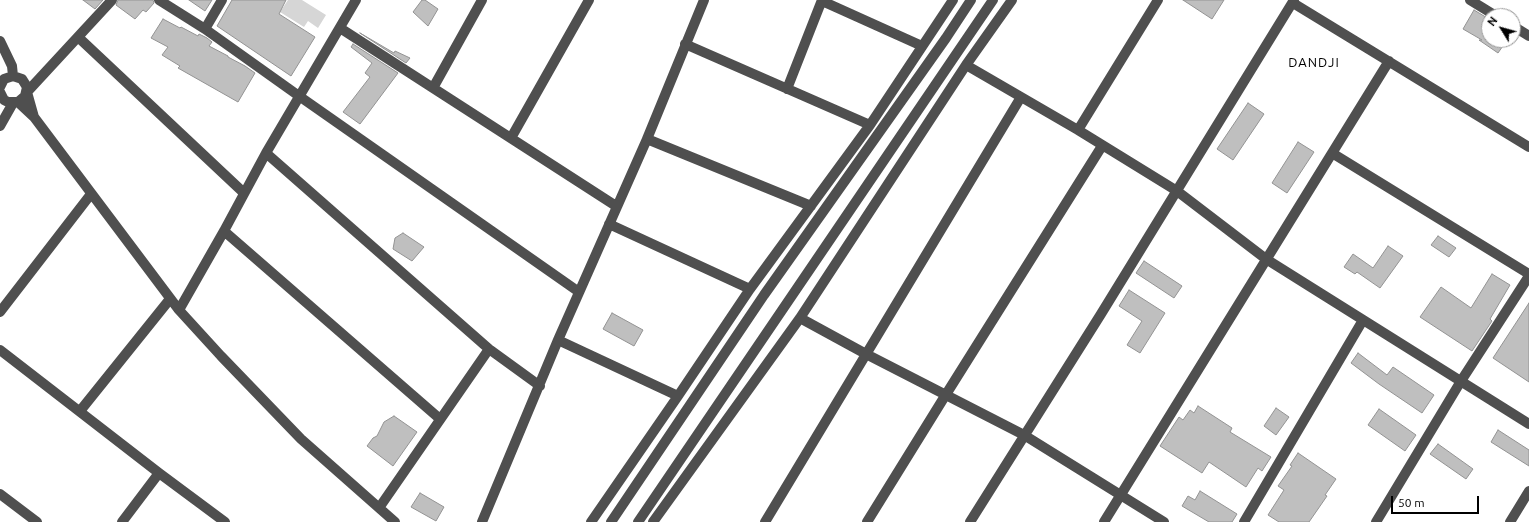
<!DOCTYPE html>
<html>
<head>
<meta charset="utf-8">
<style>
	body { margin:0 }
	#map { position:relative; width:1529px; height:522px; overflow:hidden; background:#fff; font-family:Ubuntu,sans-serif }
	canvas { display:block }
	.north { position:absolute; left:1481px; top:8px; width:40px; height:40px; box-sizing:border-box; background:#fff; border:1px solid #999; border-radius:50%; rotate:307deg; font-size:11px; font-weight:700; line-height:16px; text-align:center; color:#000 }
	.north::after { content:''; display:block; margin:auto; width:14px; height:18px; background:#000; clip-path:polygon(50% 0,100% 100%,50% 72%,0 100%) }
	.scale { position:absolute; left:1391px; top:496px; width:88px; height:18px; box-sizing:border-box; border:2px solid #000; border-top:0; padding-left:5px; font-size:12px; line-height:14px; white-space:nowrap; color:#000; -webkit-text-stroke:3px #fff; paint-order:stroke }
</style>
</head>
<body>
<div id="map">
<canvas width="1529" height="522"></canvas>
<div class="north">N</div>
<div class="scale">50 m</div>
</div>
<script>
const g = document.querySelector('canvas').getContext('2d');
g.lineJoin = 'round';
function fillPath(path, color) {
  g.fillStyle = color;
  g.fill(path, 'evenodd');
}
function toPath(rows) {
  const path = new Path2D();
  for (const r of rows) {
    path.moveTo(r[0], r[1]);
    for (let i = 2; i < r.length; i += 2) path.lineTo(r[i], r[i + 1]);
  }
  return path;
}
function strokePath(path, color, width, dash) {
  g.strokeStyle = color;
  g.lineWidth = width;
  g.lineCap = dash ? 'butt' : 'round';
  g.setLineDash(dash || []);
  g.stroke(path);
}
function write(font, color, halo, rows, align = 'center') {
  g.font = font + ' Ubuntu,sans-serif';
  g.lineWidth = 3;
  g.setLineDash([]);
  g.textBaseline = 'middle';
  g.strokeStyle = halo;
  g.fillStyle = color;
  for (const [text, x, y, turn = 0] of rows) {
    g.save();
    g.translate(x, y);
    g.rotate((+turn || 0) * Math.PI / 180);
    g.textAlign = isNaN(turn) ? turn : align;
    if (halo) g.strokeText(text, 0, 0);
    g.fillText(text, 0, 0);
    g.restore();
  }
}
const green = toPath([
	[288,0,302,0,326,15,318,28,308,21,304,27,280,12]
]);
const building = toPath([
	[83,0,103,0,95,9,83,0],
	[118,0,153,0,154,3,146,12,143,10,135,19,116,5,118,0],
	[189,0,212,0,205,11,189,0],
	[232,0,286,0,279,14,315,37,291,76,217,26,232,0],
	[422,0,425,0,438,9,428,26,413,12,422,0],
	[1183,0,1224,0,1212,19,1183,0],
	[1474,10,1489,19,1489,40,1507,40,1498,53,1479,40,1482,40,1463,29,1474,10],
	[163,19,180,28,181,27,198,36,199,34,207,38,212,42,209,46,228,56,228,57,245,66,255,73,238,102,178,68,180,66,162,55,168,47,151,38,163,19],
	[360,33,394,53,395,51,410,58,406,63,360,33],
	[353,44,398,73,360,124,343,112,370,77,365,73,372,63,351,47,353,44],
	[1248,103,1264,114,1233,160,1217,149,1248,103],
	[1298,142,1314,152,1287,193,1272,183,1298,142],
	[403,233,424,247,412,261,393,249,395,238,403,233],
	[1438,236,1456,248,1449,257,1431,245,1438,236],
	[1388,246,1403,256,1380,288,1357,272,1355,274,1344,267,1353,254,1373,268,1388,246],
	[1144,261,1182,286,1174,298,1136,273,1144,261],
	[1492,274,1510,285,1490,319,1492,321,1472,351,1420,317,1441,287,1471,308,1492,274],
	[1129,290,1165,313,1140,353,1127,345,1142,321,1119,306,1129,290],
	[1529,303,1529,382,1493,358,1529,303],
	[612,313,643,330,634,346,603,329,612,313],
	[1358,353,1387,375,1393,367,1434,395,1422,413,1379,384,1351,363,1358,353],
	[1198,406,1232,428,1230,432,1271,457,1262,471,1258,468,1246,487,1209,462,1202,473,1160,446,1179,417,1183,420,1190,410,1194,413,1198,406],
	[1276,408,1289,417,1276,435,1264,426,1276,408],
	[1379,409,1416,435,1405,451,1368,425,1379,409],
	[394,416,417,432,393,466,367,446,373,438,377,436,384,422,394,416],
	[1498,430,1529,450,1529,466,1491,442,1498,430],
	[1438,444,1473,469,1466,479,1430,454,1438,444],
	[1298,453,1336,479,1325,495,1327,496,1309,522,1279,522,1268,515,1284,490,1278,486,1292,466,1290,465,1298,453],
	[1200,491,1237,514,1232,522,1209,522,1182,506,1188,496,1195,500,1200,491],
	[420,493,444,507,436,521,411,507,420,493]
]);
const minor = toPath([
	[159,0,205,29,299,96,579,292],
	[1470,0,1496,16],
	[822,1,922,46],
	[1293,3,1529,147],
	[1513,26,1529,36],
	[340,28,616,206],
	[205,29,222,0],
	[78,37,244,193],
	[0,41,12,66,13,76],
	[685,44,870,125],
	[966,65,1078,130,1177,191,1266,259,1529,424],
	[0,87,4,79,13,76,22,79,27,87,25,96,18,102,8,102,4,100,0,92],
	[433,88,482,0],
	[787,89,822,0],
	[18,102,34,117,179,310,221,356,301,439,395,522],
	[34,117,27,92,112,0],
	[0,126,13,103],
	[1078,130,1158,0],
	[511,138,589,0],
	[647,139,811,206],
	[266,153,489,349,540,386],
	[1332,153,1529,274],
	[609,224,750,289],
	[224,231,440,419],
	[179,310,224,231,266,153,356,0],
	[0,312,91,194],
	[800,318,866,354,1024,435,1164,522],
	[558,340,678,396],
	[0,350,159,473,225,522],
	[80,411,170,299],
	[0,494,37,522],
	[379,508,489,349],
	[122,522,159,473],
	[482,522,558,340,647,139,704,0],
	[591,522,678,396,750,289,870,125,953,0],
	[611,522,764,295,946,38,971,0],
	[638,522,993,0],
	[653,522,800,318,966,65,1012,0],
	[765,522,1021,97],
	[867,522,945,396,1102,146],
	[970,522,1101,314,1294,0],
	[1104,522,1389,61],
	[1244,522,1363,320],
	[1376,522,1461,381,1529,276],
	[1510,522,1529,491]
]);
const neighbourhoodNames = [
	["DANDJI",1314,63]
];
fillPath(green, '#d6d6d6');
fillPath(building, '#bfbfbf');
strokePath(building, '#939393', 1);
strokePath(minor, '#4f4f4f', 10);
g.letterSpacing = '1px';
write('13px', '#000', '#fff', neighbourhoodNames);
g.letterSpacing = '0px';
</script>
</body>
</html>
